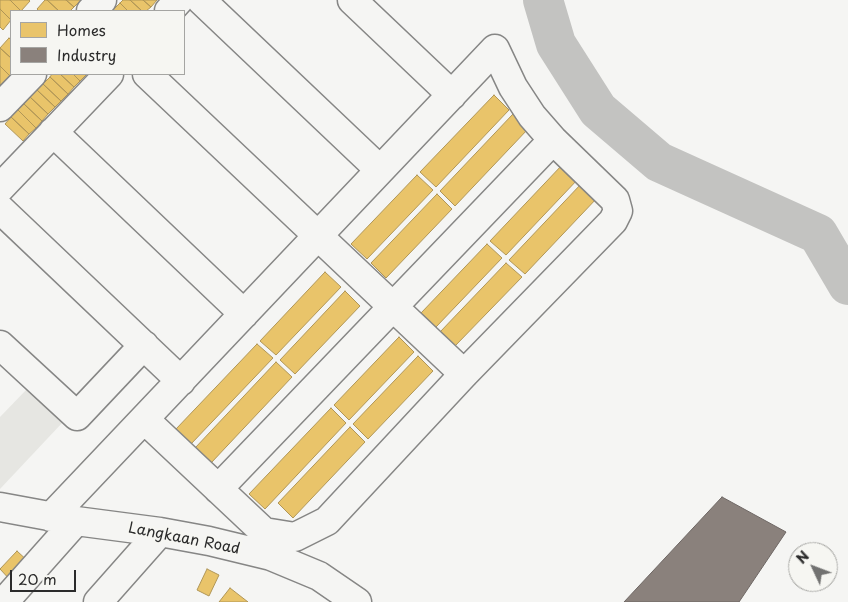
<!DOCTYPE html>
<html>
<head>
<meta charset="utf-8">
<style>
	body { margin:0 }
	#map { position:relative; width:848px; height:602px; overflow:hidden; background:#f5f5f3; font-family:"Playpen Sans",sans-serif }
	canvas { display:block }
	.legend { position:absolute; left:10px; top:10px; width:175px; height:65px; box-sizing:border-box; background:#f6f6f2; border:1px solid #a5a5a2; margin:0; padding:6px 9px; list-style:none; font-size:15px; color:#2b2b2b }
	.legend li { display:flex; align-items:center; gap:10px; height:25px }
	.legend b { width:25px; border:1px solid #a5a5a2 }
	.north { position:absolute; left:788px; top:542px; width:50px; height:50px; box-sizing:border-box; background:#f6f6f2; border:1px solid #a5a5a2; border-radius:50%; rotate:313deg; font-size:14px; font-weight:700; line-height:20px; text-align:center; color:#2b2b2b }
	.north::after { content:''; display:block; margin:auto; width:18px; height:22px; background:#727271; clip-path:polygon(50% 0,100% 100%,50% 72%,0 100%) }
	.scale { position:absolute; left:10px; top:570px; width:66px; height:22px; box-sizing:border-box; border:2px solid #2b2b2b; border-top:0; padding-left:6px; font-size:15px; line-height:18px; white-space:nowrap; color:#2b2b2b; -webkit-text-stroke:4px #f6f6f2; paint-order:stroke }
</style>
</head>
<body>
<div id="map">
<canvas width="848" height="602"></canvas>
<ul class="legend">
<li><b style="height:14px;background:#e9c46a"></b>Homes</li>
<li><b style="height:14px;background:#8a817c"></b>Industry</li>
</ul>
<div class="north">N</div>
<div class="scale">20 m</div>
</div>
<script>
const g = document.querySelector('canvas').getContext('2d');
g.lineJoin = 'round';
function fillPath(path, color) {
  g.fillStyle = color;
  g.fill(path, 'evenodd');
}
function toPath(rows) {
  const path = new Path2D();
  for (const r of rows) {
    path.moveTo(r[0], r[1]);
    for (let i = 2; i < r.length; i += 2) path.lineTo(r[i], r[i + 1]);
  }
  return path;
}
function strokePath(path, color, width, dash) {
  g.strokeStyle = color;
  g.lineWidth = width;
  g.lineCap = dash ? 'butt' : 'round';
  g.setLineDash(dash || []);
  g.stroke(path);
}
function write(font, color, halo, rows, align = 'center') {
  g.font = font + ' "Playpen Sans",sans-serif';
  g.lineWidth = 5;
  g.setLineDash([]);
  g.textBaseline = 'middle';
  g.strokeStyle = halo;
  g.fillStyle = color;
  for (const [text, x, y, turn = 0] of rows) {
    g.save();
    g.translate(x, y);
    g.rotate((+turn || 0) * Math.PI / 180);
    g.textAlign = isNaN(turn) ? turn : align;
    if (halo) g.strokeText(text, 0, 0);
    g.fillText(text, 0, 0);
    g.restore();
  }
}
const green = toPath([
	[27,389,63,422,0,489,0,417]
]);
const homes = toPath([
	[0,0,10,0,21,11,11,11,11,20,0,9,0,0],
	[10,0,29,0,30,1,21,11,10,0],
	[45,0,47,0,59,11,39,11,37,9,45,0],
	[47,0,66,0,74,7,70,11,59,11,47,0],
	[66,0,81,0,74,7,66,0],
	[123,0,130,0,142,11,128,11,120,3,123,0],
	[130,0,143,0,151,7,146,11,142,11,130,0],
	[143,0,157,0,151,7,143,0],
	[120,3,128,11,115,11,113,10,120,3],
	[0,9,11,20,3,30,0,27,0,9],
	[9,38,11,40,11,58,0,48,9,38],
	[0,48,11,58,12,74,10,76,0,66,0,48],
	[0,66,10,76,1,85,0,84,0,66],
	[52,74,60,74,74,87,68,94,50,77,52,74],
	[60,74,73,74,80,81,74,87,60,74],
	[73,74,87,74,80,81,73,74],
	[50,77,68,94,61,101,43,84,50,77],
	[43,84,61,101,55,107,37,90,43,84],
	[37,90,55,107,48,114,30,97,37,90],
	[494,95,509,110,436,187,420,172,494,95],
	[30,97,48,114,42,121,24,104,30,97],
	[24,104,42,121,36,128,18,110,24,104],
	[18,110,36,128,29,134,11,117,18,110],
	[513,114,528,129,455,206,440,191,513,114],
	[11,117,29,134,23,141,5,124,11,117],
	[563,164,579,178,506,255,490,241,563,164],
	[417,175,433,190,367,259,351,244,417,175],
	[582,183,598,197,525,274,509,260,582,183],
	[437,194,452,209,386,278,371,263,437,194],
	[487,244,502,258,436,327,421,313,487,244],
	[506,263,522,277,455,346,440,332,506,263],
	[325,272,341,287,276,355,260,341,325,272],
	[345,291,360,306,295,374,280,360,345,291],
	[399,337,414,352,349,420,334,405,399,337],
	[257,344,273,358,191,444,176,429,257,344],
	[418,356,433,371,368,439,353,424,418,356],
	[276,362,292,377,211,463,195,448,276,362],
	[331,408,346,423,265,509,249,494,331,408],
	[350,427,365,442,293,518,278,503,350,427],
	[17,551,31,564,13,583,0,569,17,551],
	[207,569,219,575,209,596,197,590,207,569],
	[230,588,248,602,219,602,230,588]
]);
const industry = toPath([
	[722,497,786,532,739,602,624,602,722,497]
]);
const river = toPath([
	[543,0,556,44,598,110,659,162,818,234,848,285]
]);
const minor = toPath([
	[201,0,380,170],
	[352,0,452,95],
	[91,11,102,0],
	[169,11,179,0],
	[147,74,464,374],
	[0,107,32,74],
	[53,132,244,314],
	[0,188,109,74],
	[0,209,181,381],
	[0,345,77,416,144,345],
	[218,489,553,140],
	[0,507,76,521,160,532,209,541,271,556,319,576,357,602],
	[51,517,495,49,513,87,532,116,553,140,615,200,618,211,613,221,464,374,327,521,295,537,264,532,144,419],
	[4,602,76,521],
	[98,602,160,532]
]);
const streetNames = [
	["Langkaan Road",184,539,11]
];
fillPath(green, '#e6e6e2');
fillPath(homes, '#e9c46a');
strokePath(homes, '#b09657', 1);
fillPath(industry, '#8a817c');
strokePath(industry, '#6e6764', 1);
strokePath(river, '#c3c3c1', 40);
strokePath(minor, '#868685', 31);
strokePath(minor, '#f5f5f3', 28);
write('15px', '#2b2b2b', '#f6f6f2', streetNames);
</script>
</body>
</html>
